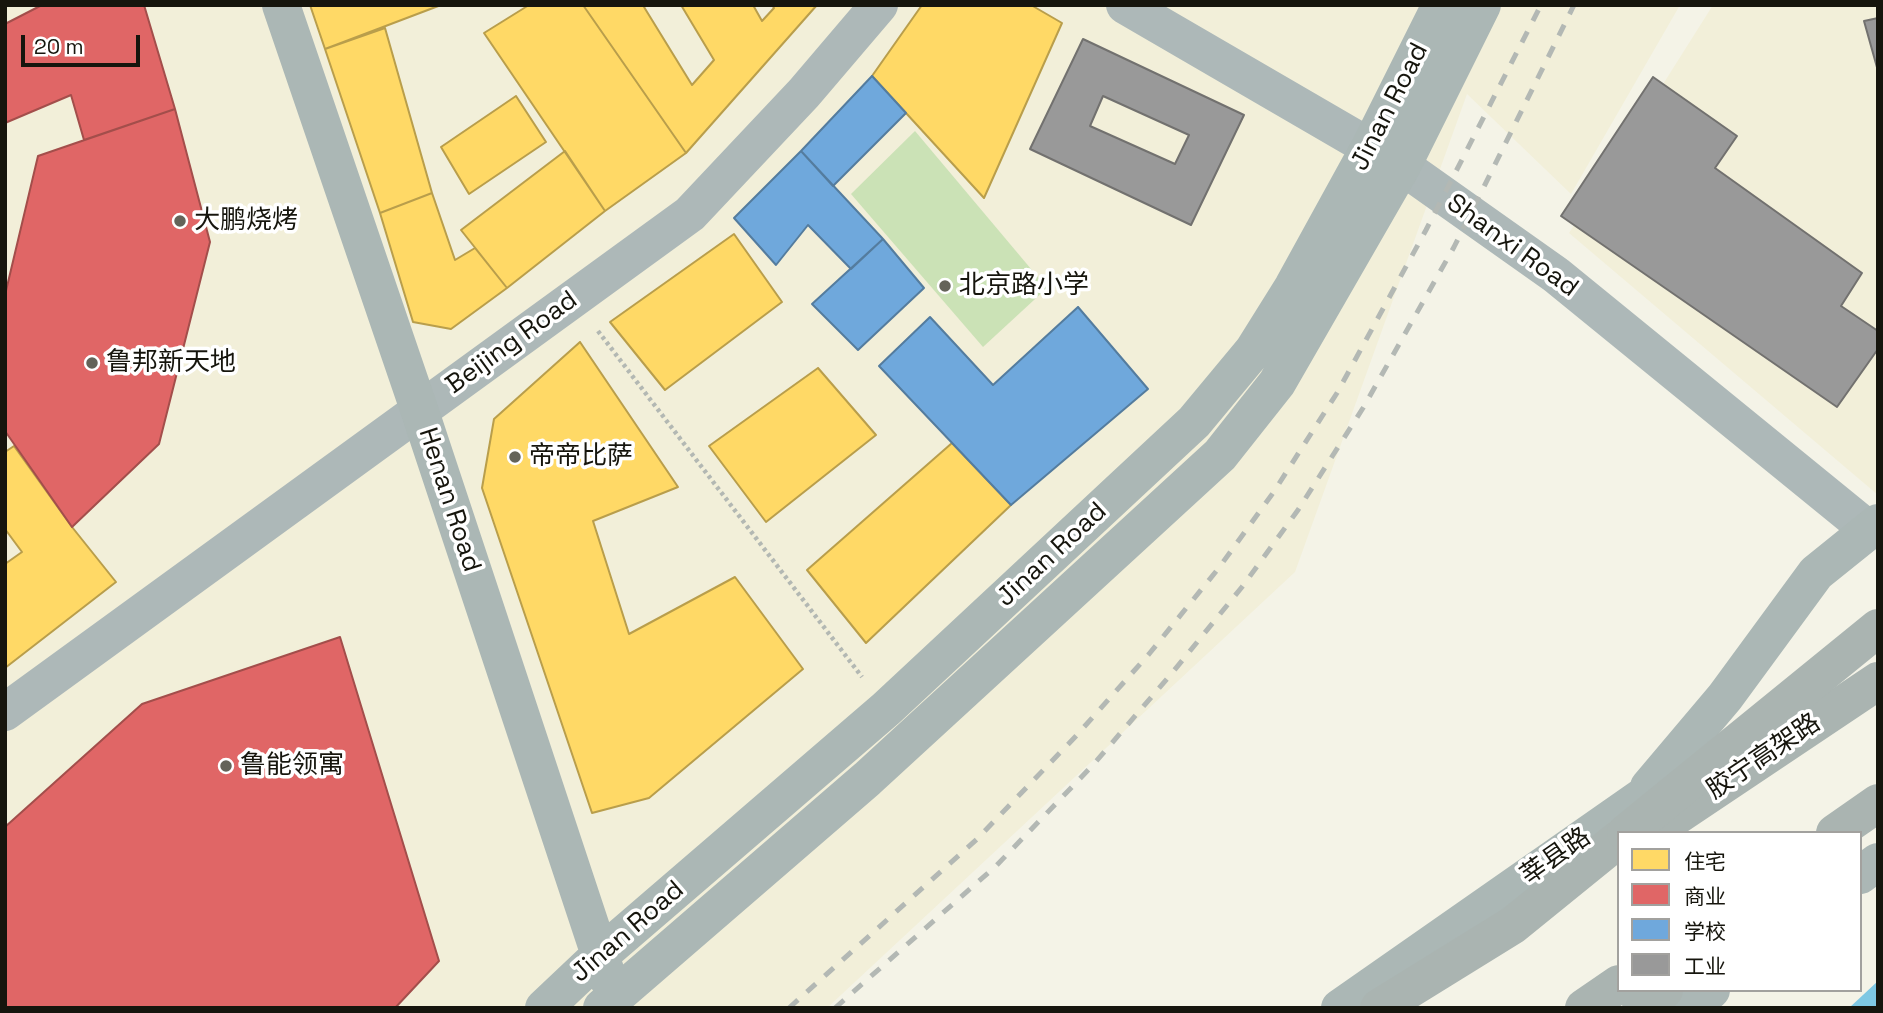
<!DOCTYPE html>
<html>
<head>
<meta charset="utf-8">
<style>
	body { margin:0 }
	#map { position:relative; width:1883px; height:1013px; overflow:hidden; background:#f4f3e7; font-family:"Space Grotesk","Noto Sans SC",sans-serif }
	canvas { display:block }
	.frame { position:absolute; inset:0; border:7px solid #16150d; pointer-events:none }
	.legend { position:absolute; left:1617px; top:831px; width:245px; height:161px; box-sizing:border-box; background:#fff; border:2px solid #a2a19e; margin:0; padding:9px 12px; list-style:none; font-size:21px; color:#16150d }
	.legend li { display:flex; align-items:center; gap:14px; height:35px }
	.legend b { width:35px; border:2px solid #a2a19e }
	.scale { position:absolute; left:21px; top:35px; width:119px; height:32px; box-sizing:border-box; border:4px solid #16150d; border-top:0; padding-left:9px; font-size:21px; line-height:24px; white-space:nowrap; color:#16150d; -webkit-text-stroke:5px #fff; paint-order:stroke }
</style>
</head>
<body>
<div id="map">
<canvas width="1883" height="1013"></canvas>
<div class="frame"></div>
<ul class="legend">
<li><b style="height:19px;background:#ffd966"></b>住宅</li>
<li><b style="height:19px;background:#e06666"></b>商业</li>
<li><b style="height:19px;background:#6fa8dc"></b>学校</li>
<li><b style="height:19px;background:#999"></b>工业</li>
</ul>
<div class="scale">20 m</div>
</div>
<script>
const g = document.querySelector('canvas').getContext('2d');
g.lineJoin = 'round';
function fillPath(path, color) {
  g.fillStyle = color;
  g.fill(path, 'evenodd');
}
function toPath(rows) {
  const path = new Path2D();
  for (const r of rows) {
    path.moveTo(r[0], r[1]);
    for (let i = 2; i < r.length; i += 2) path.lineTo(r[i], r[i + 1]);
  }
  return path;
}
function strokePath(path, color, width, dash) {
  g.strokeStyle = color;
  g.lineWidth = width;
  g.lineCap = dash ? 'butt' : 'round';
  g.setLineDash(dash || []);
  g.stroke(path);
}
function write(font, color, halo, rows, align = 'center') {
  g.font = font + ' "Space Grotesk","Noto Sans SC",sans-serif';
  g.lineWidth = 7;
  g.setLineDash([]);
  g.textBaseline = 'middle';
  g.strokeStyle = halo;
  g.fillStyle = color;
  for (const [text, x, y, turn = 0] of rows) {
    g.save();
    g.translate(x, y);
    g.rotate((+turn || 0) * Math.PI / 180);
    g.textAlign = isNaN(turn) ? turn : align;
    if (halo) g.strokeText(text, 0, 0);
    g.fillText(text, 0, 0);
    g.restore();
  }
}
const built = toPath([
	[5,5,1499,5,1495,20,1502,5,1680,5,1571,194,1467,94,1295,572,827,1008,5,1008],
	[1713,5,1878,5,1878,495,1569,233]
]);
const green = toPath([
	[915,131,1047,288,983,347,851,194]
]);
const water = toPath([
	[1878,981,1878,1008,1849,1008]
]);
const homes = toPath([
	[310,5,441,5,325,49,310,5],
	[529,5,583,5,686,153,605,211,484,33,529,5],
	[583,5,647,5,644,7,692,85,714,60,681,5,753,5,762,21,774,8,772,5,817,5,686,153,583,5],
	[922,5,1031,5,1062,23,984,198,872,76,922,5],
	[385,28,432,193,380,213,325,49,385,28],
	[516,96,546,142,469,194,441,147,516,96],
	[565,151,605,211,507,288,461,230,565,151],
	[432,193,455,260,475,248,507,288,451,329,413,322,380,213,432,193],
	[734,234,782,302,665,390,610,322,734,234],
	[580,342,678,487,593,521,629,634,735,577,803,669,649,798,592,813,482,488,494,419,580,342],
	[818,368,876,435,766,522,709,446,818,368],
	[952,443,1011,505,866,643,807,570,952,443],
	[14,446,72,527,116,582,5,668,5,564,22,552,5,529,5,452,14,446],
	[332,667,408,941,224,991,149,717,332,667],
	[82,985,89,1008,6,1008,82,985]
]);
const shops = toPath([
	[42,5,144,5,175,109,84,140,71,95,5,123,5,24,42,5],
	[175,109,210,242,159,444,72,527,5,431,5,295,38,156,175,109],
	[340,637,439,961,395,1008,5,1008,5,827,142,704,340,637]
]);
const schools = toPath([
	[872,76,906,113,833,186,801,151,872,76],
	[801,151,883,239,851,269,808,225,776,265,734,218,801,151],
	[883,239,924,288,858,350,812,304,883,239],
	[1078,307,1148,389,1011,505,879,366,930,317,993,385,1078,307]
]);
const industry = toPath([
	[1878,18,1878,71,1864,21,1878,18],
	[1083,39,1244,115,1191,225,1030,149,1083,39],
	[1103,96,1189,135,1175,164,1090,126,1103,96],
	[1653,77,1737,136,1715,168,1862,273,1841,306,1878,331,1878,349,1837,407,1561,216,1653,77]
]);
const path = toPath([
	[598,331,862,677]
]);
const street = toPath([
	[1125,5,1402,166,1556,275,1869,530],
	[5,712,690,214,804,93,879,5]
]);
const secondary = toPath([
	[281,5,419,409,608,979],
	[1649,787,1725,697,1816,573,1878,523],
	[1860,875,1878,862],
	[544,1008,599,956,886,709,1194,422,1253,351,1293,287,1370,147,1441,5],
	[602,1008,867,779,1220,455,1277,383,1402,166,1482,5],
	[1340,1008,1675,774],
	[1689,1008,1711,990]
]);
const highway = toPath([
	[1651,833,1878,681],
	[1835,833,1878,803],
	[1379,1008,1513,925,1619,839],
	[1584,1008,1619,984],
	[1641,1008,1664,990]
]);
const rail = toPath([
	[789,1008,977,839,1076,736,1149,654,1218,569,1273,493,1337,393,1426,230,1541,5],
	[835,1008,996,866,1093,765,1172,673,1242,587,1298,510,1363,408,1454,247,1574,5]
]);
const highwayBridge = toPath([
	[1626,833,1878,628]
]);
const markers = [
	[180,221,7,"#646359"],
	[945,286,7,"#646359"],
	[92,363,7,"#646359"],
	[515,457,7,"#646359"],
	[226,766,7,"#646359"]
];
const streetNames = [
	["Jinan Road",1390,107,-63],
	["Shanxi Road",1512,246,36],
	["Beijing Road",512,343,-36],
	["Henan Road",449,500,72],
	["Jinan Road",1052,555,-43],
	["胶宁高架路",1764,757,-34],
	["莘县路",1556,857,-35],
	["Jinan Road",628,932,-41]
];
const poiNames = [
	["大鹏烧烤",194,221],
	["北京路小学",959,286],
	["鲁邦新天地",106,363],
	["帝帝比萨",529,457],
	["鲁能领寓",240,766]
];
fillPath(built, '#f2efd9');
fillPath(green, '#cbe2b6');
fillPath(water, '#7fc8e3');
fillPath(homes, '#ffd966');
strokePath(homes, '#b99e4b', 2);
fillPath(shops, '#e06666');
strokePath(shops, '#a34e4b', 2);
fillPath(schools, '#6fa8dc');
strokePath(schools, '#547c9e', 2);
fillPath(industry, '#999');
strokePath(industry, '#72716f', 2);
strokePath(path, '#b3b8b3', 4.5, [3.5, 3.5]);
strokePath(street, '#adb8b8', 38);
strokePath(secondary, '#abb7b5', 38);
strokePath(highway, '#aab4b1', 38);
strokePath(rail, '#b3b8b4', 5, [12, 12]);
strokePath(highwayBridge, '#aab4b1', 38);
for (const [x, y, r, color] of markers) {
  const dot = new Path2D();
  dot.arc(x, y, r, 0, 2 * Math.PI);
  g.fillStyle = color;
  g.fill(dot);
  strokePath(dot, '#fff', 2.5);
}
write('26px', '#16150d', '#fff', streetNames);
write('26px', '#16150d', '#fff', poiNames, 'left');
</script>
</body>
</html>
